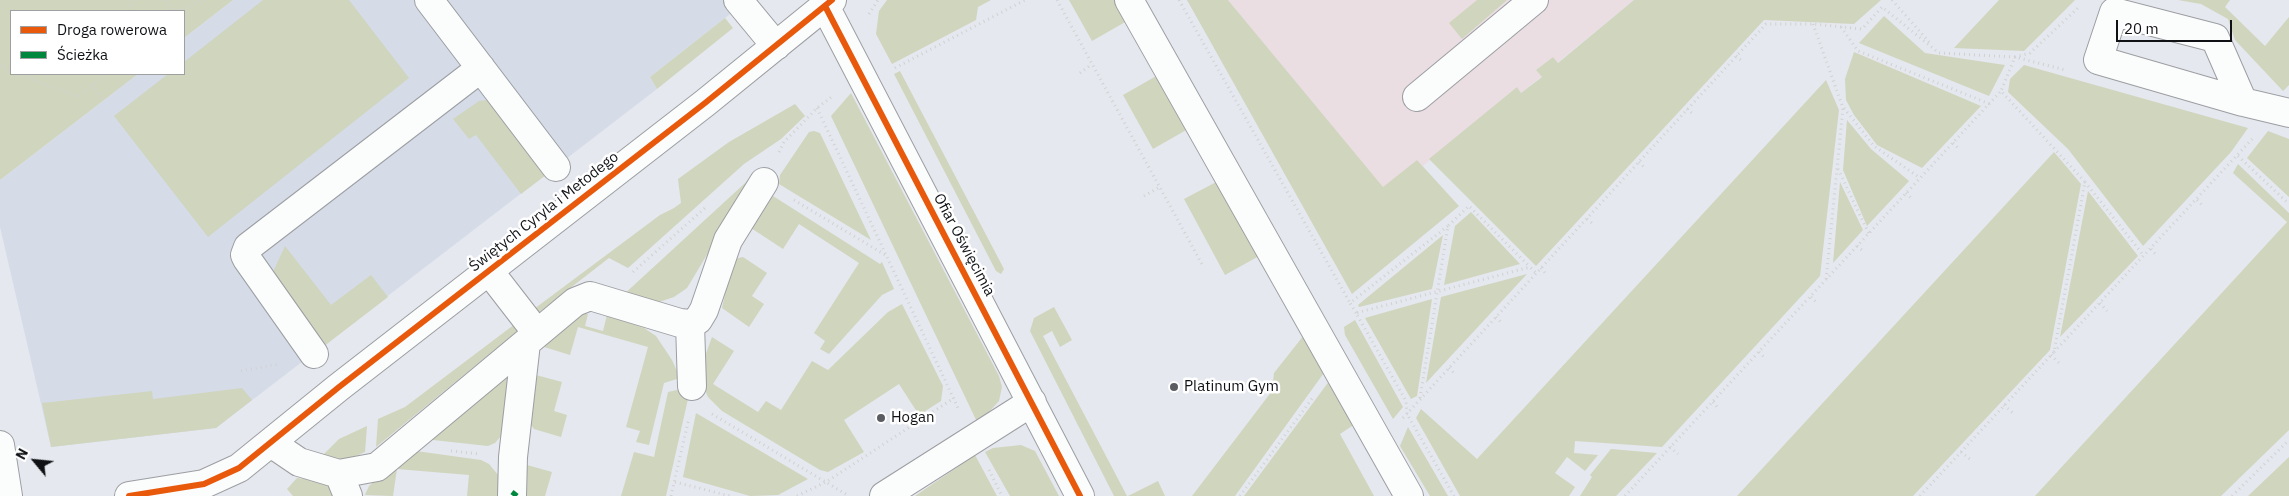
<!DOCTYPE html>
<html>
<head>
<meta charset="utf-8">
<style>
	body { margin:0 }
	#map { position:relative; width:2289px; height:496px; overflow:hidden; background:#e5e8ee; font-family:"IBM Plex Sans",sans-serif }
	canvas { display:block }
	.legend { position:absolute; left:10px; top:10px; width:175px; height:65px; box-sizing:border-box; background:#fff; border:1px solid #9fa0a1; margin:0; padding:6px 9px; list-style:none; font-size:15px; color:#0f1115 }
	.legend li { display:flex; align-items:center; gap:10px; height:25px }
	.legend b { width:25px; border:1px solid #9fa0a1 }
	.north { position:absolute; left:10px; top:436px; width:50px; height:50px; -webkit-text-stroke:4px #fff; paint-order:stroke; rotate:298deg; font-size:14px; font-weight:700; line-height:20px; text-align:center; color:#0f1115 }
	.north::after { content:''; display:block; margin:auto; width:18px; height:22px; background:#0f1115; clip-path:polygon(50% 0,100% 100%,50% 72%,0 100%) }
	.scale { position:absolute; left:2116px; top:20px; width:116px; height:22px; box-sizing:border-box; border:2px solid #0f1115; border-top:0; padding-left:6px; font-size:15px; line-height:18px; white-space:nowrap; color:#0f1115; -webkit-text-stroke:4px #fff; paint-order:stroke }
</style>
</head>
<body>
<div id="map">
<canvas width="2289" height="496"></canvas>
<ul class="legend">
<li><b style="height:6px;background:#e8590c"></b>Droga rowerowa</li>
<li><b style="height:6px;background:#00873e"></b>Ścieżka</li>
</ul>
<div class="north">N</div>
<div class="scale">20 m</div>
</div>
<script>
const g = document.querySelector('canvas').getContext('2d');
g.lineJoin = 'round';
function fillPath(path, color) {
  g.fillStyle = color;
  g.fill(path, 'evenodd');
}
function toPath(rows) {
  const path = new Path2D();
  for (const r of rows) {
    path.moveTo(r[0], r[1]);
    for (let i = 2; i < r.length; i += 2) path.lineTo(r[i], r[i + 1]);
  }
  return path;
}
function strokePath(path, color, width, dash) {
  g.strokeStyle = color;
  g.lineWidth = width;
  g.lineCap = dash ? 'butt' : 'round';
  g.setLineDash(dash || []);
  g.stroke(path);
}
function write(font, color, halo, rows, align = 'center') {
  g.font = font + ' "IBM Plex Sans",sans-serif';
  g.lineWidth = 5;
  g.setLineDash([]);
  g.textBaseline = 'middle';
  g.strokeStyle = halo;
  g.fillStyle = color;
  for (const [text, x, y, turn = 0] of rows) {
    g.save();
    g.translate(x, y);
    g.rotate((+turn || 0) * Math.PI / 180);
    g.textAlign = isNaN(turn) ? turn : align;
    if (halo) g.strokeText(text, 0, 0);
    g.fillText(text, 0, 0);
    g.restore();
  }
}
const built = toPath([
	[233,0,748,0,650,77,657,89,216,428,51,447,0,227,0,180,138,74,184,74,184,38]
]);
const industrial = toPath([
	[1228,0,1634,0,1557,63,1553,57,1536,70,1542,76,1521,93,1517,87,1423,166,1417,160,1383,188]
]);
const green = toPath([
	[0,0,233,0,184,38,184,11,11,11,11,74,138,74,0,180],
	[263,0,349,0,409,78,208,237,114,116,168,74,184,74,184,62],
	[887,0,991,0,978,7,976,20,892,64,876,34,879,11],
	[1069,0,1116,0,1127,21,1092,41],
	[1187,0,1228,0,1383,187,1417,160,1459,206,1352,294],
	[1477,0,1507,0,1462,39,1449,23],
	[1634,0,1881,0,1854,24,1764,20,1536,266,1429,159,1517,87,1521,93,1542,77,1536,70,1553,57,1558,63],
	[1999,0,2075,0,2024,51,1954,48],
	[2178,0,2230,0,2225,7,2265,46,2289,17,2289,85,2283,91,2235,40,2228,19,2201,4],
	[1884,16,1925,53,2005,65,1989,96,1859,43],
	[725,18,733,28,657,89,650,77],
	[1854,52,1981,106,1922,168,1877,145,1854,115,1846,100,1845,79],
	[2024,65,2248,128,2231,152,2143,246,2068,149,2008,92,2010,79],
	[900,71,1004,269,1001,274,996,271,894,74],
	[1158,75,1188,129,1153,149,1123,95],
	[1826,80,1839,110,1820,276,1662,447,1575,441,1574,453,1598,455,1585,471,1567,457,1555,473,1575,487,1569,496,1460,496,1416,418,1421,409,1477,459],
	[851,93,999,376,1002,387,999,401,978,424,831,116],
	[487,100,491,103,546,175,521,194,476,135,469,139,453,119,479,101],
	[795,104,805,116,781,139,744,164,628,268,609,258,538,313,534,309,660,215,674,208,681,203,678,179,729,142],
	[1847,120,1871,149,1909,181,1867,226,1843,170],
	[814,131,820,133,871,240,779,184,780,175,809,132],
	[2268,131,2289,139,2289,197,2247,158],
	[2054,152,2081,184,2050,350,1913,496,1737,496],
	[2238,164,2289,213,2289,430,2221,496,2035,496,2287,222,2233,173],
	[756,173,687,288,674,297,659,302,646,303,621,297],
	[1218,181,1259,256,1225,275,1184,199],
	[1840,182,1863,230,1833,263],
	[2088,191,2138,256,2060,337],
	[773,196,880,264,882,262,894,289,882,295,829,354,820,349,825,341,814,333,859,263,799,224,783,249,751,228],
	[1471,212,1520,264,1444,285,1455,226],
	[1443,235,1432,289,1359,307,1358,305],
	[285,246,331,305,371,275,388,297,323,347,272,274],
	[743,257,767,273,752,296,764,304,749,327,722,308,732,262,734,259],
	[1527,274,1426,383,1441,297],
	[1432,299,1417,396,1411,399,1365,318],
	[902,304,943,386,941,401,919,415,899,384,844,420,864,452,828,472,820,470,722,411,708,397,704,388,704,359,712,337,734,351,713,384,758,412,766,401,781,410,812,361,828,370,888,312],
	[1054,307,1072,340,1060,347,1052,331,1043,336,1127,496,1114,496,1030,331,1034,318],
	[582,313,588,314,585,326,603,331,607,315,644,328,656,336,672,360,680,378,664,383,649,445,636,442,640,431,626,427,648,347,578,327,570,355,544,347,552,334],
	[1355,320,1403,407,1393,419,1345,335,1344,327],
	[515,324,520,329,376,447,378,419,405,407],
	[1304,335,1326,370,1235,496,1192,496,1272,391,1274,373],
	[519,362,502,435,495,443,488,446,424,439],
	[536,375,562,382,554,411,567,415,561,437,534,429,529,422],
	[1330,380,1355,424,1340,434,1374,496,1244,496],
	[242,388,252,400,216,428,51,447,42,403,152,391,153,399],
	[686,388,688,399,666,496,621,496,634,452,654,457,668,392],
	[696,413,808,479,778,495,750,496,683,477],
	[367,426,365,452,347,460,336,461,323,455,339,439],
	[1408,427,1448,496,1430,496,1400,446],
	[1021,445,1035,451,1059,496,1010,496,985,452,993,448],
	[1611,449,1657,453,1616,496,1580,496,1592,477,1590,475],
	[416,451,481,460,489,464,499,476,499,496,467,496,469,475,397,469,393,496,365,495,369,486,390,467],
	[975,455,997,496,915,496],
	[2289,457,2289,496,2248,496],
	[527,465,552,472,545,496,525,496],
	[297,478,323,481,332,486,338,496,293,496,287,489],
	[1158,481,1165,496,1128,496]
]);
const path = toPath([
	[166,0,173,11],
	[1057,0,1203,266],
	[1179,0,1350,303],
	[1892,0,1931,44],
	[129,11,133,0],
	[176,11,205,0],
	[869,14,878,0],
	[1813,24,1843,108,1826,280],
	[1841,27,1858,51,1990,104],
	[1736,56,1742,61],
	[0,66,11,71],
	[895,68,1025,0],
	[1080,73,1092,64],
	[19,74,78,97,103,78,104,74],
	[92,85,103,100],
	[817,108,958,408],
	[1844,108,1874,146,1920,178],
	[1687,109,1693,114],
	[1953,143,1958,148],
	[779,152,784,142,817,108,833,96],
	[2238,156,2289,204],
	[1639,162,1644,167],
	[1838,169,1869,234],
	[2085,182,2144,256],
	[1906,193,1912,199],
	[1144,196,1160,187],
	[794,200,887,256],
	[2197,200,2203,206],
	[1587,219,1592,223],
	[1857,246,1864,252],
	[2151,249,2157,256],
	[1541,268,1546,274],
	[633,272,705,208],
	[1811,297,1817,303],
	[2100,303,2107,311],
	[1356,313,1350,303,1448,226],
	[1496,317,1501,322],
	[1759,352,1765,358],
	[2054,352,2253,138],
	[2051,355,2059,363],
	[1449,368,1454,373],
	[241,371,279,364],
	[1420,398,1448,226,1469,206,1530,267],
	[1713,402,1719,409],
	[2004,405,2013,413],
	[712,414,849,496],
	[1403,418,1766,24,1813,24,1862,29,1882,7,1939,53,2015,57,2065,70],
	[1670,447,1678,454],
	[451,451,480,454],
	[1961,452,1970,459],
	[989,470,1002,496],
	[675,482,730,496],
	[671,496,689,418],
	[797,496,826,482,954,398],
	[1240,496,1314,396],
	[1454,496,1407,414,1406,401,1356,313,1530,267,1536,273],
	[1625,496,2001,91],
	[1920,496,2054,352,2085,182,2001,91,2015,57,2030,53,2078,8],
	[2232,496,2289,440]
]);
const minor = toPath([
	[429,0,556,167],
	[738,0,776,46],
	[1129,0,1409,496],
	[825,6,1080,496],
	[1417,97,1534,0],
	[2243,102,2215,38,2114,12,2098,60,2243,102,2289,113],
	[489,271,537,333],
	[690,324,692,386],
	[314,354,247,259,245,255,248,247,481,68],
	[271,443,299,462,339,474,377,467,575,302,590,296,680,323,690,324,698,320,704,310,728,240,764,182],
	[0,445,8,496],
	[339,474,348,496],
	[129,496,204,484,239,468,339,387,705,103,832,0],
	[512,496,513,457,526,343],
	[884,496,1032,402]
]);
const quiet = toPath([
	[512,492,517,496]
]);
const cycleway = toPath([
	[825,6,1080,496],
	[129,496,204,484,239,468,339,387,705,103,832,0]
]);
const markers = [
	[1174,387,5,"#5a5c61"],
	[881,418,5,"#5a5c61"]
];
const streetNames = [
	["Świętych Cyryla i Metodego",544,212,-38],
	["Ofiar Oświęcimia",964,245,62]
];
const poiNames = [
	["Platinum Gym",1184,387],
	["Hogan",891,418]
];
fillPath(built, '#d5dce8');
fillPath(industrial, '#eadee3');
fillPath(green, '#d0d5be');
strokePath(minor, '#9c9ea2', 30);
strokePath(path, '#d1d1d3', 3, [1, 4]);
strokePath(minor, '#fbfcfc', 28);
strokePath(quiet, '#00873e', 5, [10, 5]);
strokePath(cycleway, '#e8590c', 6);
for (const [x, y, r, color] of markers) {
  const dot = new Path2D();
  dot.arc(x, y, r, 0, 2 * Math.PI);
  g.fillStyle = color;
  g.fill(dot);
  strokePath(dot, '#fff', 2);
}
write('15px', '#0f1115', '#fff', streetNames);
write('15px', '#0f1115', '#fff', poiNames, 'left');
</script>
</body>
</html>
